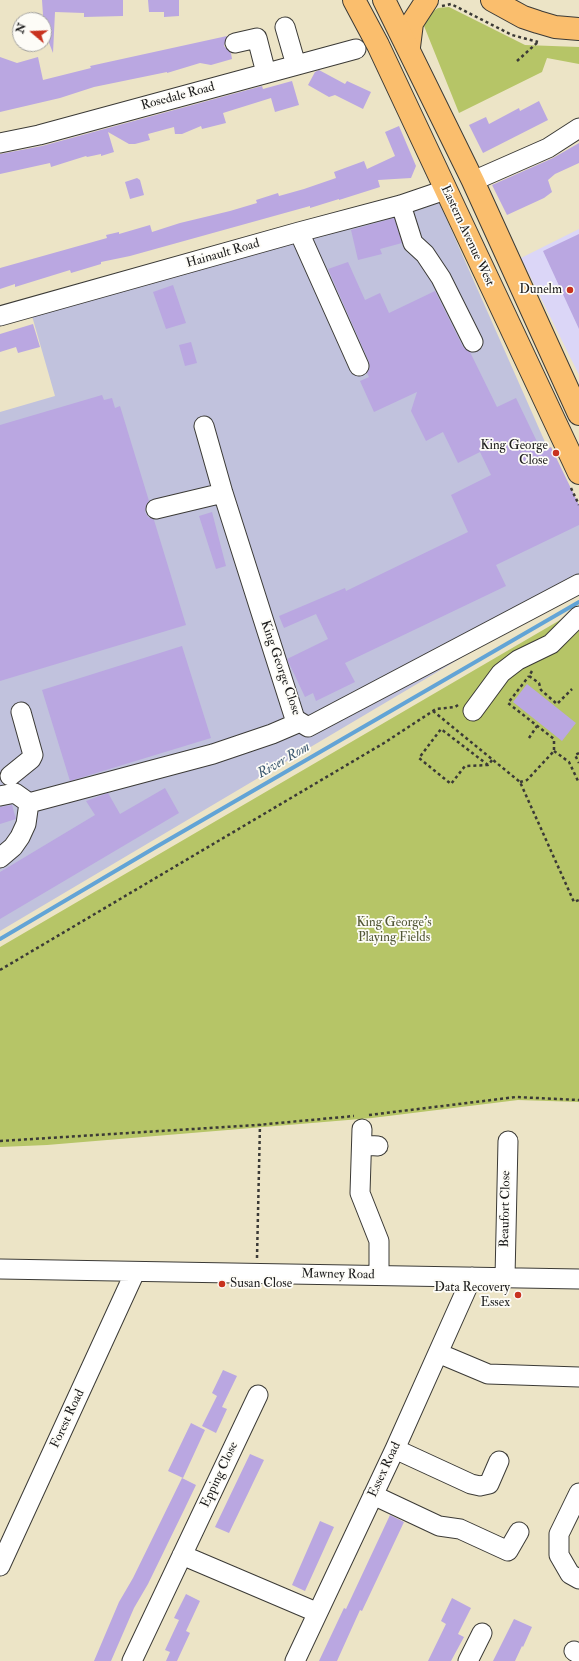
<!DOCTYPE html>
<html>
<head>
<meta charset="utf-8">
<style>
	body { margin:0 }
	#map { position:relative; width:579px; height:1661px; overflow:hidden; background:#ece4c6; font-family:"IM FELL Double Pica",serif }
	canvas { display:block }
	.north { position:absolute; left:12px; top:12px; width:40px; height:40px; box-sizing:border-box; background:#fdfcf7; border:1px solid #a3a29f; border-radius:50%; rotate:289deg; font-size:11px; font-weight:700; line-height:16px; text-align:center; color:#1c1c1c }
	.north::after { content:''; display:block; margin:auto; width:14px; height:18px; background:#c8321e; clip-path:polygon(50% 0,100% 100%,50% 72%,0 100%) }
</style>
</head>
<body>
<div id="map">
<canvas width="579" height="1661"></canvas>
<div class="north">N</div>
</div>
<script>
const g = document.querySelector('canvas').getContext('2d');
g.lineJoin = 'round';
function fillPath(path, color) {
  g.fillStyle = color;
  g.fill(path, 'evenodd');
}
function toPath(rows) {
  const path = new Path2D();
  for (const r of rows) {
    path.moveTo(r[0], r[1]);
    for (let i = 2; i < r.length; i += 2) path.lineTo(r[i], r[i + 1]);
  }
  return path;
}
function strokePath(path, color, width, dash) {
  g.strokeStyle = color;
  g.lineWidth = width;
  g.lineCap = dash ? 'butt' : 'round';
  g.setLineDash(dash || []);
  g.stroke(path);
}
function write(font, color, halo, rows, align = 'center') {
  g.font = font + ' "IM FELL Double Pica",serif';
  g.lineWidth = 3.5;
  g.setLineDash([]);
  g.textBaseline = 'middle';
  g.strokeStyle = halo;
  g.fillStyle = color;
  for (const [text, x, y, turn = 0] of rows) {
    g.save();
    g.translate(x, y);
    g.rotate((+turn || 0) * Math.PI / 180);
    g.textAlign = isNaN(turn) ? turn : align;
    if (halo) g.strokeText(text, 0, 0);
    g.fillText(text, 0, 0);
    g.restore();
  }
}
const built = toPath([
	[579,229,579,375,521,258]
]);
const industrial = toPath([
	[439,202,579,519,579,588,0,931,0,412,55,396,32,316]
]);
const green = toPath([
	[449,7,525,45,579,47,579,64,547,58,542,72,459,113,424,26,428,15,438,8],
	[579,609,579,1102,518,1100,372,1118,47,1145,0,1147,0,947]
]);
const stream = toPath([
	[0,939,156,847,579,602]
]);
const building = toPath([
	[42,0,123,0,123,16,84,17,84,13,55,12,53,53,44,30],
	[148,0,179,0,179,16,164,17,164,12,149,12],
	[227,36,224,46,231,53,232,59,211,65,200,63,167,73,167,72,94,87,60,98,0,112,0,57,17,63,38,57,43,80,91,68,90,66],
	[319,70,345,84,347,81,371,92,363,109,335,95,329,97,308,85,315,72],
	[292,81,299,105,275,112,271,98,223,113,226,123,202,129,201,126,182,134,175,134,174,127,148,134,150,140,135,144,129,144,108,132,114,152,101,156,101,154,87,157,86,156,51,167,50,163,0,174,0,154,42,146,262,86,263,89],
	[539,101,548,120,483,153,469,125,486,117,489,124,519,108,520,111],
	[399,126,416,166,411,178,378,180,380,187,339,200,339,199,310,208,310,206,130,256,101,262,101,264,71,273,70,270,15,287,15,284,0,289,0,268,107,238,106,235,119,232,119,234,150,225,152,232,180,223,230,211,257,203,256,200,278,193,279,196,304,189,336,178,334,172,364,161,367,169,395,156,385,132],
	[579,143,579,163,555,174,548,180,552,192,544,198,507,215,492,185,553,158],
	[137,178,140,180,144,195,130,199,125,182],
	[394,218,402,243,380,249,382,254,358,260,351,230],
	[579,234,579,329,543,251],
	[348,262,365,300,380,293,389,313,435,291,463,347,470,352,497,407,516,398,542,452,551,447,579,505,579,525,496,565,506,586,345,663,355,682,316,701,313,693,305,697,287,659,328,639,316,614,284,628,279,616,345,588,346,591,468,532,451,495,491,475,480,452,458,463,443,432,426,441,411,411,417,392,374,412,360,381,369,377,367,373,370,368,369,362,328,269],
	[173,285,186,323,166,329,153,292],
	[33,324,40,347,18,353,16,347,0,352,0,334],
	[191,342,197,363,185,366,179,345],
	[102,395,104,400,112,398,115,408,120,406,149,501,146,506,145,512,148,517,154,520,186,625,0,681,0,425],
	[212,512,226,566,216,569,199,516],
	[182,646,211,738,70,781,42,690],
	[527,684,576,723,562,741,513,702],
	[165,788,179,813,0,919,0,872,95,815,86,801,108,793,120,814],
	[12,805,16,819,0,824,0,807],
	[223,1370,237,1376,222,1407,227,1409,216,1433,202,1426,217,1396,212,1393],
	[191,1423,205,1430,183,1478,168,1471],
	[250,1454,264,1460,229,1533,215,1527],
	[182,1478,196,1485,185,1508,148,1584,134,1608,111,1661,94,1661,119,1602,133,1578],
	[390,1515,404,1522,362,1611,360,1610,337,1661,319,1661,344,1608,346,1609],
	[320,1521,334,1527,305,1591,292,1585],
	[186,1594,200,1601,186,1631,190,1633,177,1661,166,1661,170,1652,165,1650,179,1620,174,1618],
	[452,1598,471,1608,458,1634,464,1637,451,1661,428,1661,446,1624,441,1621],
	[514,1619,532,1627,523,1647,522,1646,515,1661,493,1661]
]);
const path = toPath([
	[442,6,451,4,512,35,538,42],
	[517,61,538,42],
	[571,488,579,505],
	[532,671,529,676,539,683,541,690,557,704,572,689],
	[433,711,520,782,574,902,579,900],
	[529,738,537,726],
	[554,751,569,762,579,783],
	[579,753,575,755,579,763],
	[488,765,441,729,419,758,451,784,465,766,488,765,493,759],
	[520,782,527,780,554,751,554,739,508,703,529,676],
	[0,970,384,743,436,709,455,707,458,705],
	[369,1115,516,1097,579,1100],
	[0,1141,257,1125,354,1116],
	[257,1258,260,1124]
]);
const minor = toPath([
	[285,27,296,65],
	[235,43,257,38,266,73],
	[0,143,39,135,356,49],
	[473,181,548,148,579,128],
	[401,205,413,243,425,254,441,278,473,342],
	[299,232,359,366],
	[0,316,299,232,401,205,445,190],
	[204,426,223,493,295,719,308,727,579,584],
	[156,509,223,493],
	[473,711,501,673,518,660,551,644,579,616],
	[10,776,31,759,33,755,21,712],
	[0,796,15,793,29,803,213,754,272,734,300,722],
	[0,858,13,847,20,837,26,824,29,803],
	[362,1129,360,1193,379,1241,379,1275],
	[362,1145,378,1146],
	[0,1269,579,1279],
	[505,1277,508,1141],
	[438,1353,488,1374,579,1377],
	[395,1449,471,1484,480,1486,489,1484,499,1461],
	[579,1493,559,1534,559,1555,570,1574,579,1579],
	[373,1495,439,1526,460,1529,508,1551,519,1532],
	[182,1555,316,1612],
	[0,1566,135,1272],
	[574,1651,579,1654],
	[132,1661,258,1395],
	[295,1661,395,1449,472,1277],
	[468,1661,482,1633]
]);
const major = toPath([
	[492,0,523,17,538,22,555,27,579,29],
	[409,47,412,23,427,0]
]);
const highway = toPath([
	[354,0,378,45,579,473],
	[384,0,473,181,579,414]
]);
const markers = [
	[570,290,4,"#c8321e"],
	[556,453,4,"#c8321e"],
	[222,1284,4,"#c8321e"],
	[518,1295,4,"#c8321e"]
];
const streetNames = [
	["Rosedale Road",178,97,-15],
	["Eastern Avenue West",467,236,65],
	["Hainault Road",223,254,-16],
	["King George Close",280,668,71],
	["Beaufort Close",506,1209,-89],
	["Mawney Road",338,1275,1],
	["Forest Road",68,1419,-65],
	["Essex Road",385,1470,-65],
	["Epping Close",220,1475,-65]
];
const poiNames = [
	["Dunelm",562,290],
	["King George",548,446],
	["Close",548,461],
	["Susan Close",230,1284,"left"],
	["Data Recovery",510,1288],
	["Essex",510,1303]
];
const parkNames = [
	["King George's",394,923],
	["Playing Fields",394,938]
];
const waterNames = [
	["River Rom",284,761,-30]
];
fillPath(built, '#dbd6f7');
fillPath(industrial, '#c1c2dd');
fillPath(green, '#b6c567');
strokePath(stream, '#62a4d6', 4);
fillPath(building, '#baa7e1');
strokePath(minor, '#3b3a36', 21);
strokePath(major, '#3b3a36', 24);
strokePath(highway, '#3b3a36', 24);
strokePath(path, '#3b3a36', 2.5, [3, 3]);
strokePath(minor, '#fff', 19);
strokePath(major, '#fabe6d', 22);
strokePath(highway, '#fabe6d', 22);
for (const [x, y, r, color] of markers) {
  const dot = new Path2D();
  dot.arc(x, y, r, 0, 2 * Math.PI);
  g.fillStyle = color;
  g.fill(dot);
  strokePath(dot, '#fdfcf7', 1.5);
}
write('13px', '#1c1c1c', '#fdfcf7', streetNames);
write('13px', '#1c1c1c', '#fdfcf7', poiNames, 'right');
write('13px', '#525736', '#fdfcf7', parkNames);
write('italic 14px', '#3c5970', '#fdfcf7', waterNames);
</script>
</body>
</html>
